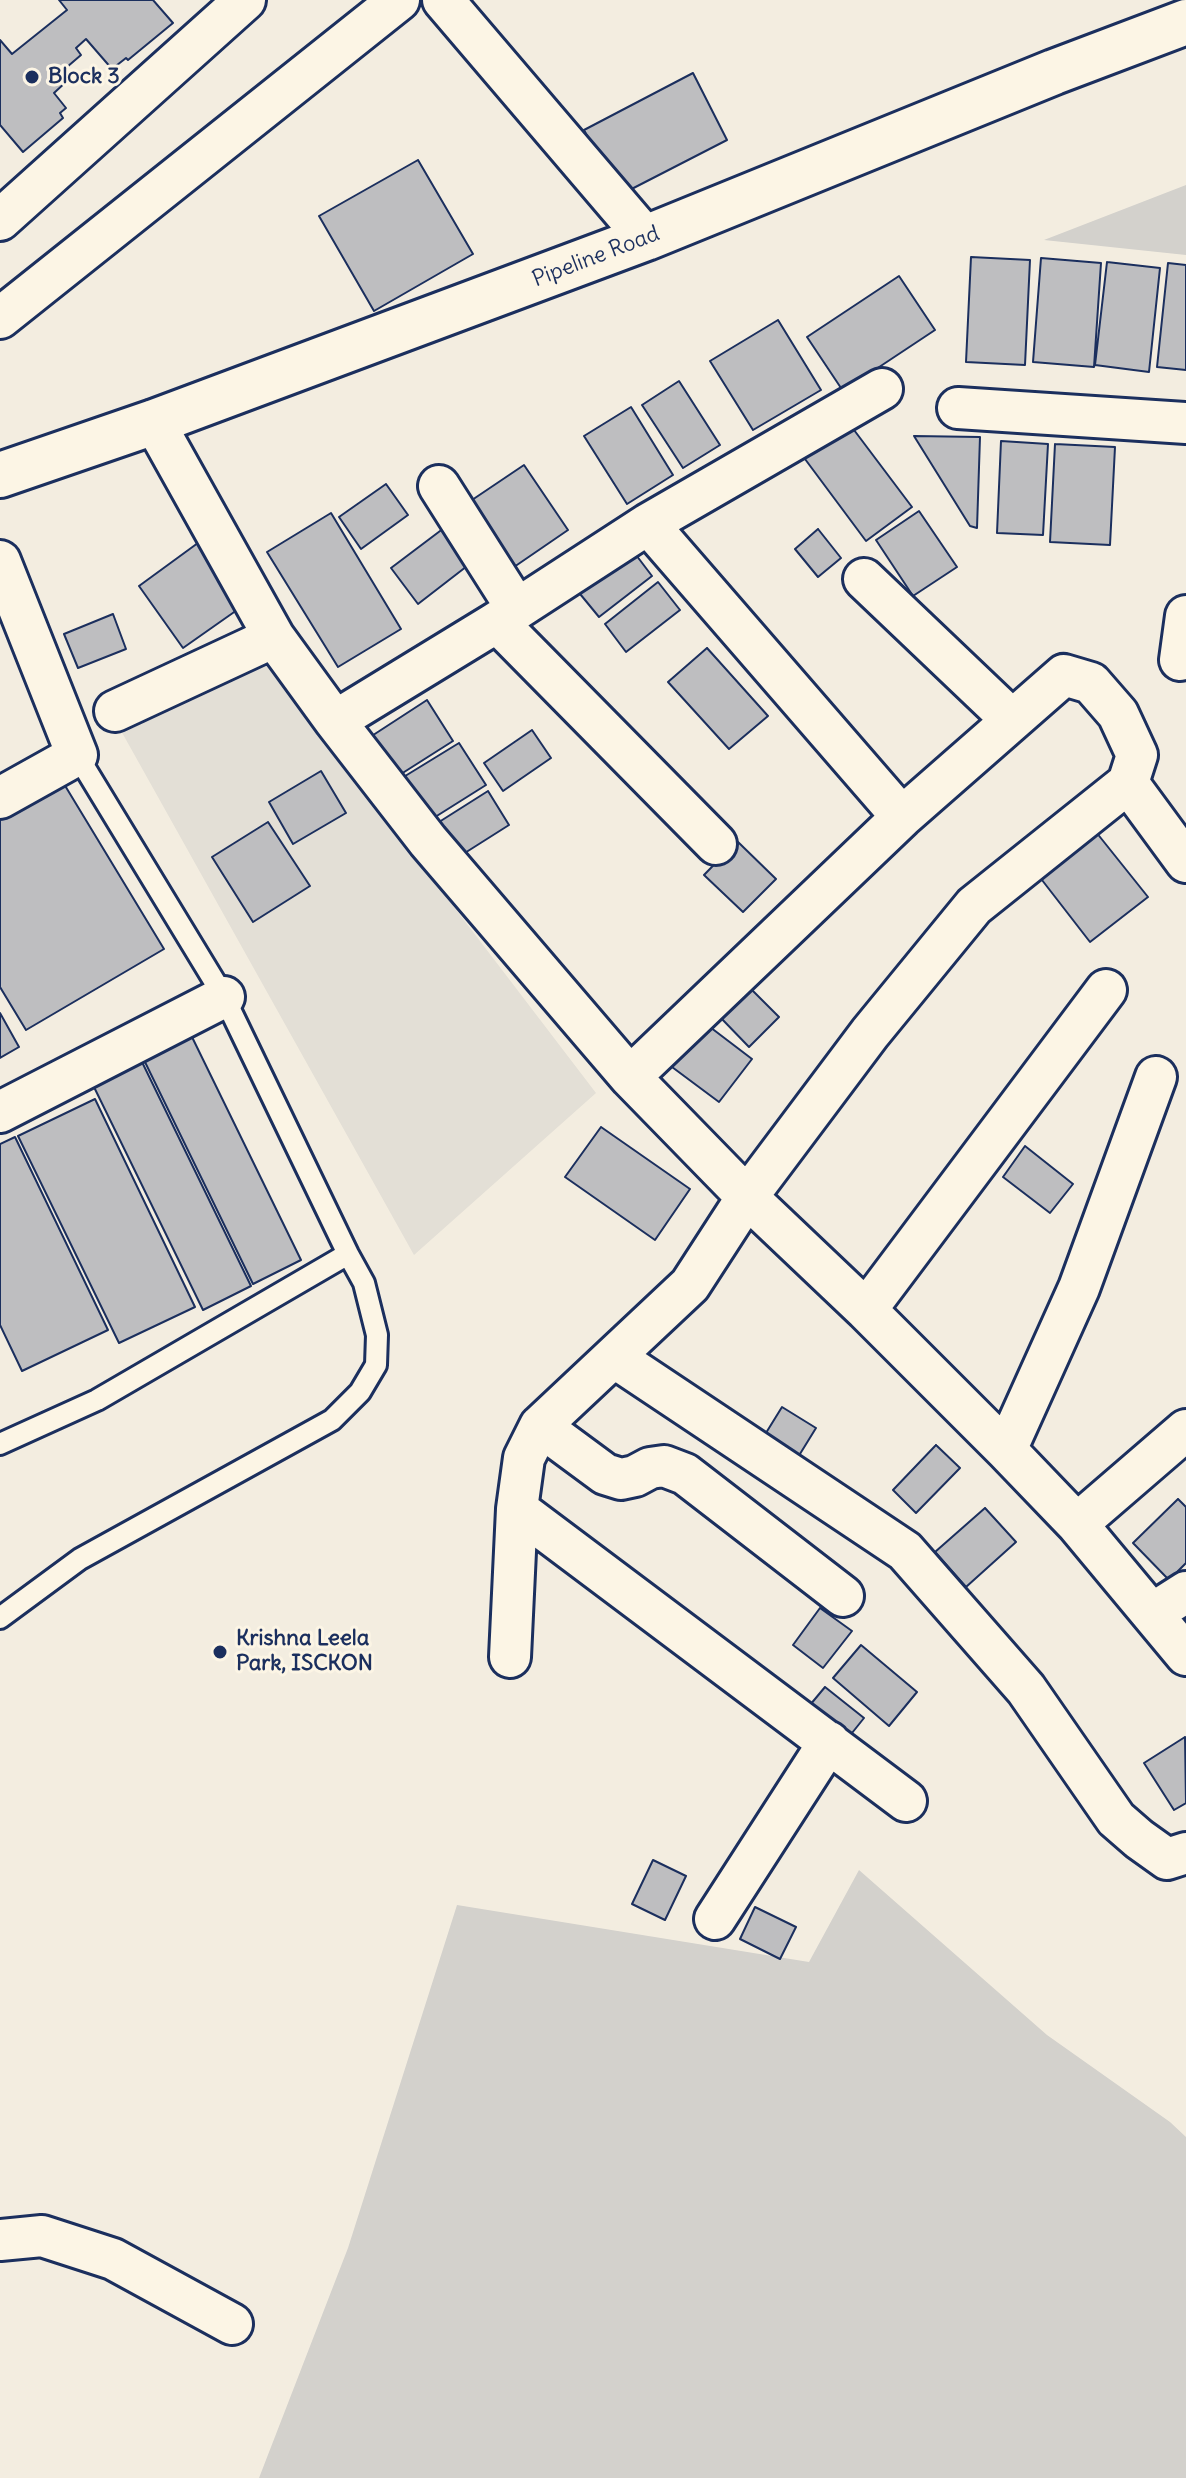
<!DOCTYPE html>
<html>
<head>
<meta charset="utf-8">
<style>
	body { margin:0 }
	canvas { display:block; background:#f3ede0 }
</style>
</head>
<body>
<canvas width="1186" height="2478"></canvas>
<script>
const g = document.querySelector('canvas').getContext('2d');
g.lineJoin = 'round';
function fillPath(path, color) {
  g.fillStyle = color;
  g.fill(path, 'evenodd');
}
function toPath(rows) {
  const path = new Path2D();
  for (const r of rows) {
    path.moveTo(r[0], r[1]);
    for (let i = 2; i < r.length; i += 2) path.lineTo(r[i], r[i + 1]);
  }
  return path;
}
function strokePath(path, color, width, dash) {
  g.strokeStyle = color;
  g.lineWidth = width;
  g.lineCap = dash ? 'butt' : 'round';
  g.setLineDash(dash || []);
  g.stroke(path);
}
function write(font, color, halo, rows, align = 'center') {
  g.font = font + ' Delius,sans-serif';
  g.lineWidth = 6;
  g.setLineDash([]);
  g.textBaseline = 'middle';
  g.strokeStyle = halo;
  g.fillStyle = color;
  for (const [text, x, y, turn = 0] of rows) {
    g.save();
    g.translate(x, y);
    g.rotate((+turn || 0) * Math.PI / 180);
    g.textAlign = isNaN(turn) ? turn : align;
    if (halo) g.strokeText(text, 0, 0);
    g.fillText(text, 0, 0);
    g.restore();
  }
}
const built = toPath([
	[265,634,412,852,596,1093,414,1255,120,729]
]);
const green = toPath([
	[1186,185,1186,255,1044,240],
	[859,1870,1047,2035,1170,2122,1186,2137,1186,2478,259,2478,348,2248,457,1905,809,1962]
]);
const building = toPath([
	[59,0,153,0,173,23,128,60,126,58,112,69,86,39,76,48,81,55,60,73,67,81,54,93,66,108,60,113,63,118,23,152,0,125,0,40,12,54,67,10,59,0],
	[693,73,727,140,618,196,584,130,693,73],
	[418,160,473,254,374,311,319,216,418,160],
	[971,257,1030,260,1025,365,966,362,971,257],
	[1041,258,1101,263,1094,367,1033,362,1041,258],
	[1107,262,1160,268,1149,372,1095,365,1107,262],
	[1168,263,1186,265,1186,370,1157,367,1168,263],
	[899,276,935,330,843,391,807,337,899,276],
	[778,320,821,390,753,430,710,361,778,320],
	[679,381,720,445,683,468,642,405,679,381],
	[631,407,673,475,627,504,584,436,631,407],
	[848,422,912,507,866,541,802,455,848,422],
	[914,436,980,437,977,528,970,526,914,436],
	[1001,441,1048,444,1043,535,997,533,1001,441],
	[1055,444,1115,447,1110,545,1050,542,1055,444],
	[524,465,568,530,514,567,469,502,524,465],
	[386,484,408,515,361,549,339,517,386,484],
	[919,511,957,567,913,596,876,540,919,511],
	[331,513,401,629,338,667,267,552,331,513],
	[444,528,471,563,418,604,391,568,444,528],
	[818,529,841,558,818,577,795,549,818,529],
	[202,540,247,603,183,648,139,586,202,540],
	[630,547,652,576,599,617,576,589,630,547],
	[658,582,680,610,626,652,605,624,658,582],
	[113,614,126,649,78,668,64,634,113,614],
	[707,648,768,716,729,749,668,682,707,648],
	[427,700,453,741,390,781,364,741,427,700],
	[532,730,551,758,503,791,484,763,532,730],
	[459,743,486,785,424,824,397,781,459,743],
	[321,771,346,813,293,844,269,802,321,771],
	[61,779,164,949,26,1030,0,987,0,815,61,779],
	[488,791,509,825,449,863,428,829,488,791],
	[268,822,310,886,253,922,212,857,268,822],
	[1092,827,1148,897,1090,942,1035,871,1092,827],
	[737,841,776,879,743,912,704,875,737,841],
	[749,987,779,1017,749,1047,720,1017,749,987],
	[0,1013,19,1047,0,1058,0,1013],
	[706,1024,752,1059,719,1102,672,1067,706,1024],
	[192,1037,301,1260,253,1284,144,1060,192,1037],
	[142,1062,251,1286,203,1310,93,1085,142,1062],
	[95,1099,195,1307,119,1343,18,1136,95,1099],
	[601,1127,690,1189,655,1240,565,1177,601,1127],
	[15,1137,108,1330,22,1371,0,1325,0,1144,15,1137],
	[1025,1146,1073,1184,1050,1213,1003,1177,1025,1146],
	[782,1407,816,1428,795,1462,761,1441,782,1407],
	[936,1445,960,1468,916,1513,893,1490,936,1445],
	[1178,1499,1186,1507,1186,1563,1169,1580,1133,1543,1178,1499],
	[985,1508,1016,1542,966,1587,935,1552,985,1508],
	[820,1608,852,1631,823,1668,793,1645,820,1608],
	[861,1645,917,1692,889,1726,833,1678,861,1645],
	[825,1687,864,1718,844,1743,805,1711,825,1687],
	[1185,1737,1186,1803,1174,1810,1144,1763,1185,1737],
	[653,1860,686,1876,665,1920,632,1904,653,1860],
	[755,1907,796,1927,780,1959,740,1939,755,1907]
]);
const service = toPath([
	[0,1444,97,1400,348,1254],
	[0,1618,80,1559,332,1420,360,1392,376,1365,377,1335,364,1283,348,1254,224,997,77,755]
]);
const minor = toPath([
	[443,0,646,238],
	[0,220,245,0],
	[0,318,399,0],
	[958,408,1186,423],
	[154,422,274,637,335,721,428,841,630,1077,747,1197,866,1310,1006,1450,1077,1524,1186,1655],
	[439,486,517,609],
	[648,524,882,389],
	[0,561,77,755,0,798],
	[864,579,1012,720],
	[497,622,716,844],
	[1180,660,1186,616],
	[115,711,274,637],
	[335,721,497,622,648,524,902,817],
	[1128,783,1186,862],
	[0,1112,224,997],
	[866,1310,1106,990],
	[614,1357,905,1551,1026,1689,1116,1819,1139,1839,1167,1859,1186,1853],
	[540,1426,605,1474,621,1479,635,1476,650,1468,664,1466,685,1474,843,1596],
	[1006,1450,1079,1288,1156,1077],
	[517,1509,906,1801],
	[1077,1524,1186,1430],
	[1153,1613,1186,1592],
	[510,1657,517,1509,524,1458,540,1426,690,1285,747,1197,870,1033,974,906,1128,783,1137,755,1118,714,1091,683,1064,675,902,817,630,1077],
	[715,1919,829,1742],
	[0,2240,42,2236,113,2259,232,2324]
]);
const tertiary = toPath([
	[0,475,154,422,646,238,1054,72,1186,22]
]);
const markers = [
	[32,77,8,"#1b2f5e"],
	[220,1652,8,"#1b2f5e"]
];
const poiNames = [
	["Block 3",48,77],
	["Krishna Leela",236,1639],
	["Park, ISCKON",236,1664]
];
const streetNames = [
	["Pipeline Road",596,257,-21]
];
fillPath(built, '#e3dfd6');
fillPath(green, '#d3d1cc');
fillPath(building, '#bebec0');
strokePath(building, '#1b2f5e', 2);
strokePath(service, '#1b2f5e', 26);
strokePath(minor, '#1b2f5e', 46);
strokePath(tertiary, '#1b2f5e', 50);
strokePath(service, '#fcf5e5', 20);
strokePath(minor, '#fcf5e5', 40);
strokePath(tertiary, '#fcf5e5', 44);
for (const [x, y, r, color] of markers) {
  const dot = new Path2D();
  dot.arc(x, y, r, 0, 2 * Math.PI);
  g.fillStyle = color;
  g.fill(dot);
  strokePath(dot, '#fcf5e5', 3);
}
write('bold 22px', '#1b2f5e', '#fcf5e5', poiNames, 'left');
write('22px', '#1b2f5e', '#fcf5e5', streetNames);
</script>
</body>
</html>
